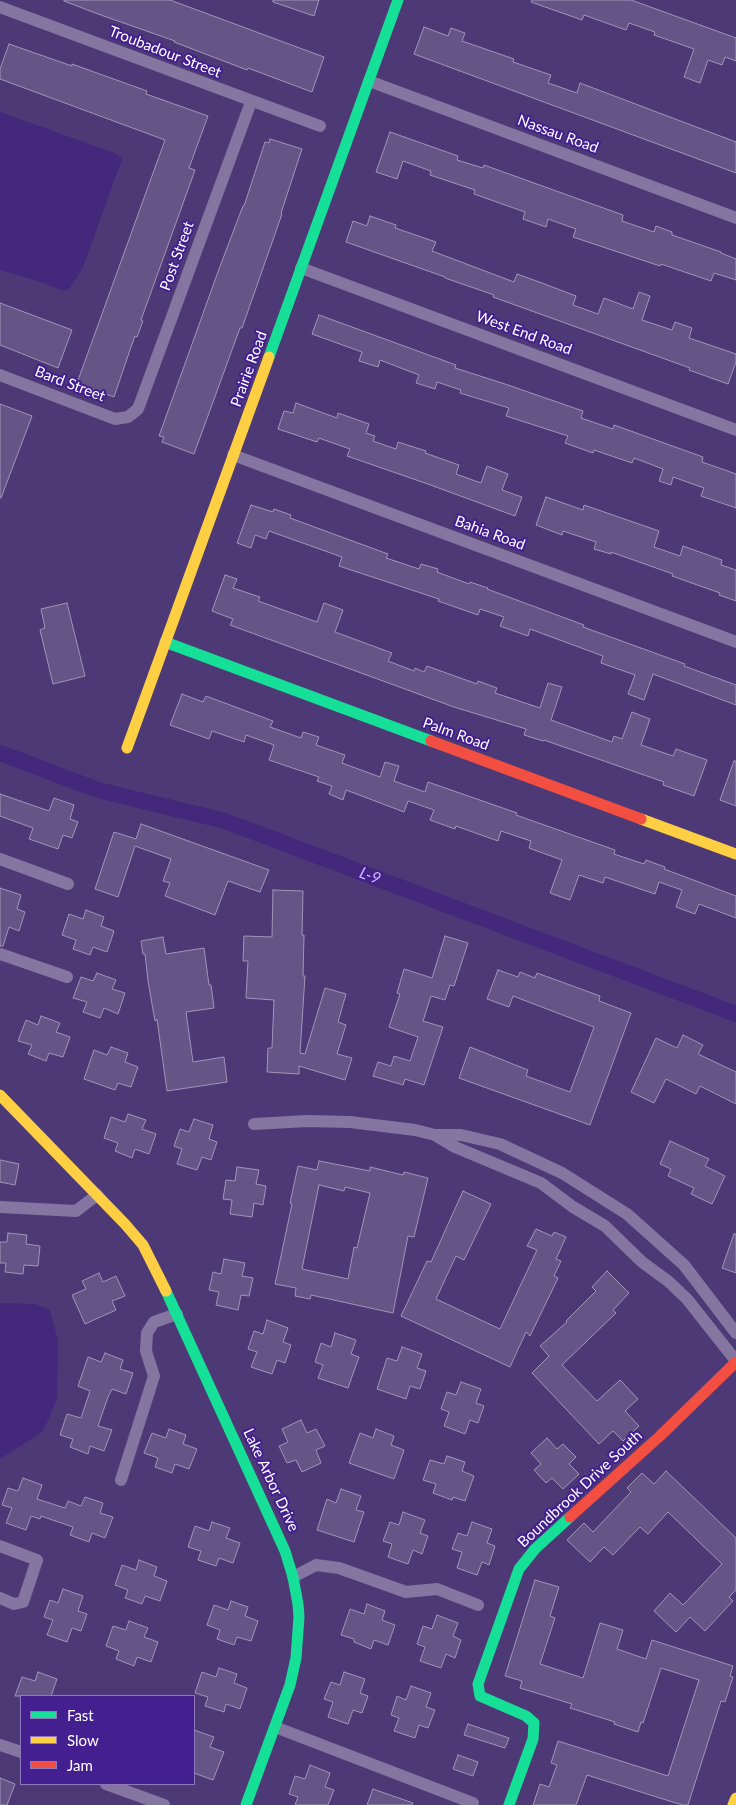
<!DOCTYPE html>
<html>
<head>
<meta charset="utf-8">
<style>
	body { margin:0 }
	#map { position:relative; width:736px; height:1805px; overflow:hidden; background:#4d3976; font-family:Lato,sans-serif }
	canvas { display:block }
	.legend { position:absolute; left:20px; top:1695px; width:175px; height:90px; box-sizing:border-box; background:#441f90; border:1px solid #8f79bc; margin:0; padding:6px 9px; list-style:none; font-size:15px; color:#fff }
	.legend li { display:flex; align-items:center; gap:10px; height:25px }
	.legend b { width:25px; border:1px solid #8f79bc }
</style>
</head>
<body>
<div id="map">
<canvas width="736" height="1805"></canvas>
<ul class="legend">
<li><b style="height:6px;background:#16e098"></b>Fast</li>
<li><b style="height:6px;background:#ffcf43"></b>Slow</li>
<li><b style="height:6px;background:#f24e42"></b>Jam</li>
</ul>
</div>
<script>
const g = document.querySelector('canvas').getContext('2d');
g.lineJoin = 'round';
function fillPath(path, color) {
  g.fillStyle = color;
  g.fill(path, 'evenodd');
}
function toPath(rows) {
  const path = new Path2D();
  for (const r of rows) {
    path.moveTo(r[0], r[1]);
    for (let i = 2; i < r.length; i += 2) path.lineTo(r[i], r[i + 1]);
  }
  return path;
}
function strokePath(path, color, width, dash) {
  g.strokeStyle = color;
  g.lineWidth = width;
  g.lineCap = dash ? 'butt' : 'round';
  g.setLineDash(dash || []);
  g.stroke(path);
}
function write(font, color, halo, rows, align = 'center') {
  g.font = font + ' Lato,sans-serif';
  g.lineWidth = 4;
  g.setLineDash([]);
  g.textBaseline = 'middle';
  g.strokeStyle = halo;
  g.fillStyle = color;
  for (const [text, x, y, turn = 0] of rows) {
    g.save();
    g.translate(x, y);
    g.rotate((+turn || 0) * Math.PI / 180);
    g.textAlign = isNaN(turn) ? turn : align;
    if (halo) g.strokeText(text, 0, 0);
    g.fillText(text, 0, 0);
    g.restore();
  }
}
const water = toPath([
	[0,112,117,154,122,159,83,267,70,288,64,291,38,281,0,270],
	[0,1303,35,1304,50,1310,58,1341,57,1398,46,1425,42,1432,0,1459]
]);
const canal = toPath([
	[0,753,98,790,225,821,736,1014]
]);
const building = toPath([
	[64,0,170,0,324,57,312,92,248,68,247,70,174,42,175,41,98,14,64,1,64,0],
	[273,0,319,0,314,16,273,2,273,0],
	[532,0,631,0,736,38,736,61,725,57,722,65,708,60,700,83,684,77,694,49,654,35,655,32,629,23,626,30,584,15,582,20,531,2,532,0],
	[424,27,448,36,451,28,465,33,462,41,514,59,513,62,551,75,548,83,577,93,580,83,736,142,736,173,414,54,424,27],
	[9,44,72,66,72,64,147,91,146,94,208,116,189,168,195,170,141,320,143,321,137,337,135,336,131,347,114,397,77,383,165,140,0,79,0,69,9,44],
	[390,132,458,156,457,160,483,168,484,165,623,215,622,221,654,232,656,226,672,232,672,235,721,252,721,253,736,259,736,280,714,273,711,281,661,264,660,266,573,237,576,229,548,219,546,227,523,219,525,212,474,194,475,190,430,175,431,171,403,161,397,179,376,172,390,132],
	[270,139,302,149,281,213,282,214,242,328,240,328,194,454,162,442,164,437,159,436,219,269,243,206,244,206,265,142,269,143,270,139],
	[370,216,396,225,395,228,436,242,432,251,514,282,517,274,542,283,576,296,573,305,598,314,604,298,633,309,639,292,650,296,642,320,672,330,675,322,692,328,689,338,736,354,736,362,728,384,689,370,690,368,493,297,494,295,445,278,445,277,346,242,353,221,367,226,370,216],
	[0,303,72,330,58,368,0,345,0,303],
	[319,315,456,365,455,368,505,384,583,411,581,418,613,429,614,425,703,457,702,462,736,474,736,508,701,496,704,488,673,477,671,485,659,481,663,469,634,458,632,463,594,450,593,453,565,443,568,436,506,416,509,408,460,393,461,390,437,382,435,389,416,383,419,375,380,360,378,367,359,361,362,352,312,334,319,315],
	[296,403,337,418,338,413,369,424,366,433,375,436,373,441,396,449,398,442,426,451,425,453,459,465,456,474,481,483,487,466,508,474,502,490,522,497,515,516,425,483,347,456,350,449,319,438,317,442,278,429,284,411,293,413,296,403],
	[0,404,32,416,1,498,0,498,0,404],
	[546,497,583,510,584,505,659,531,654,547,680,556,683,546,722,560,721,565,736,570,736,601,719,595,720,593,672,576,673,574,611,552,611,554,594,549,596,542,563,531,562,535,536,525,546,497],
	[251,505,273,512,274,509,291,515,290,518,388,554,386,558,419,569,421,564,438,569,437,572,469,584,470,582,488,588,487,589,584,625,583,627,685,664,684,666,736,685,736,705,653,674,644,700,628,694,635,675,601,663,603,656,530,629,528,636,500,626,504,617,480,609,478,615,438,601,439,599,339,566,342,557,269,531,266,539,255,535,251,548,237,543,251,505],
	[225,575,237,579,233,588,260,597,258,601,317,622,324,603,343,610,335,632,392,653,388,661,414,671,415,668,424,672,427,666,477,684,478,681,497,688,495,693,540,708,548,683,562,687,551,720,612,742,614,736,622,739,632,712,650,719,641,745,673,756,676,749,707,760,694,796,663,785,664,782,544,740,543,741,524,735,526,729,454,707,230,625,233,619,212,611,225,575],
	[67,603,85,676,53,684,40,630,45,628,41,609,67,603],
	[182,694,203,702,206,696,222,702,273,721,270,727,301,738,303,732,319,737,316,745,345,755,342,763,380,777,385,762,399,766,394,781,425,792,428,782,517,813,516,815,615,850,614,854,644,864,646,860,665,867,664,869,736,896,736,918,699,904,695,914,676,907,682,890,659,882,655,894,605,877,603,883,579,875,570,900,550,893,562,860,529,848,531,841,501,831,498,841,456,826,455,829,430,820,434,810,408,801,404,812,346,790,343,800,329,794,332,786,317,781,319,777,269,760,274,745,246,735,244,742,212,731,209,739,170,725,182,694],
	[734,761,736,761,736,806,720,800,734,761],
	[0,794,49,811,54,798,74,805,70,819,78,822,72,838,63,835,58,849,29,839,33,828,0,816,0,794],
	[141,824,269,870,260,892,228,881,215,915,165,896,170,883,163,881,171,859,135,846,118,897,95,889,114,832,136,839,141,824],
	[0,888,21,895,17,909,25,912,19,931,9,927,3,946,0,946,0,888],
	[273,890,303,891,302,935,304,935,303,976,305,976,300,1053,305,1054,325,988,346,994,338,1022,346,1025,337,1054,352,1058,345,1080,299,1066,299,1074,267,1072,268,1048,272,1048,274,1000,246,998,248,961,243,961,244,936,272,937,273,890],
	[86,910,104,917,101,926,114,931,107,952,93,947,90,955,73,949,76,940,62,935,69,914,83,919,86,910],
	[445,936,468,943,454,986,450,985,445,1000,431,996,423,1021,443,1027,424,1085,405,1079,403,1085,373,1076,378,1062,391,1066,394,1056,410,1061,418,1037,389,1027,400,994,397,993,404,969,432,978,445,936],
	[163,937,166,954,204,948,209,985,211,985,214,1008,186,1012,193,1062,224,1057,227,1082,167,1091,157,1019,155,1021,148,981,145,954,143,954,141,941,163,937],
	[498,970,518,977,520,972,535,978,537,973,600,996,599,1001,631,1013,590,1125,459,1078,470,1047,528,1070,526,1076,570,1092,594,1027,513,996,509,1007,487,999,498,970],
	[97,973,116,980,112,989,125,993,118,1014,104,1008,100,1018,83,1012,87,1002,73,998,81,977,93,981,97,973],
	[41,1016,60,1023,56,1032,70,1037,63,1057,49,1053,46,1061,28,1054,32,1045,18,1041,26,1020,38,1025,41,1016],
	[683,1035,703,1045,698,1054,736,1072,736,1104,700,1086,696,1094,666,1079,654,1103,631,1092,656,1038,677,1048,683,1035],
	[111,1047,128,1053,125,1062,138,1067,131,1087,118,1083,115,1090,84,1079,94,1050,107,1055,111,1047],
	[128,1114,146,1120,142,1129,156,1134,149,1154,135,1149,132,1158,115,1151,118,1143,104,1138,111,1117,125,1122,128,1114],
	[194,1119,213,1125,209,1139,217,1142,211,1160,202,1157,197,1170,177,1164,182,1149,174,1146,180,1129,189,1132,194,1119],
	[670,1141,709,1159,705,1166,725,1176,712,1204,691,1194,694,1188,668,1176,671,1169,660,1164,670,1141],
	[0,1160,19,1164,15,1185,0,1182,0,1160],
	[319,1161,370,1171,370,1167,403,1175,404,1172,428,1178,414,1237,408,1236,393,1313,311,1295,310,1299,295,1296,296,1288,275,1284,292,1204,290,1203,298,1166,317,1170,319,1161],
	[319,1185,344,1191,345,1187,370,1193,357,1248,354,1247,348,1279,302,1269,319,1185],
	[237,1167,259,1170,256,1184,266,1186,263,1205,254,1203,252,1217,230,1214,232,1200,223,1199,226,1180,235,1181,237,1167],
	[463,1191,491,1204,464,1260,456,1256,436,1299,500,1329,537,1250,527,1246,536,1229,552,1236,554,1232,566,1237,556,1259,561,1261,554,1276,558,1278,530,1336,526,1332,510,1367,401,1316,427,1261,431,1262,463,1191],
	[8,1233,27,1235,26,1244,40,1246,38,1266,24,1265,23,1274,5,1272,6,1263,0,1263,0,1242,7,1242,8,1233],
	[734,1234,736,1234,736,1273,722,1268,734,1234],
	[224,1259,245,1263,242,1276,253,1278,249,1296,241,1295,238,1310,216,1305,219,1292,209,1290,213,1272,221,1274,224,1259],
	[607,1271,629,1293,613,1310,616,1313,562,1365,597,1401,620,1380,638,1399,625,1411,639,1426,623,1441,613,1431,599,1444,532,1373,549,1356,540,1346,567,1322,566,1321,596,1291,592,1287,607,1271],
	[99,1273,103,1282,116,1276,125,1296,112,1301,116,1310,85,1324,72,1295,86,1289,82,1281,99,1273],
	[267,1320,288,1328,283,1342,291,1345,285,1363,277,1360,272,1374,251,1367,257,1352,248,1349,254,1331,263,1334,267,1320],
	[335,1333,356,1340,351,1354,359,1357,348,1388,318,1378,323,1365,315,1362,321,1343,331,1347,335,1333],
	[402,1347,422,1354,417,1368,426,1371,420,1389,410,1386,406,1399,377,1389,387,1358,397,1361,402,1347],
	[105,1353,123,1360,120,1369,133,1373,126,1394,112,1389,108,1397,98,1426,112,1430,104,1451,90,1446,88,1454,70,1447,73,1439,60,1435,67,1414,81,1418,90,1391,78,1386,88,1357,101,1362,105,1353],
	[461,1382,481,1389,476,1403,484,1406,478,1423,470,1420,465,1434,444,1426,449,1412,441,1409,447,1392,456,1395,461,1382],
	[301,1420,307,1433,316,1429,325,1446,316,1450,321,1463,302,1472,296,1460,287,1463,279,1446,288,1442,282,1429,301,1420],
	[169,1429,186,1435,183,1444,197,1449,189,1469,175,1464,172,1473,155,1467,158,1458,144,1453,152,1433,166,1438,169,1429],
	[376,1429,394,1436,391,1445,404,1450,394,1479,349,1463,360,1433,373,1438,376,1429],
	[547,1438,557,1449,563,1444,576,1457,569,1464,579,1474,563,1489,552,1478,546,1483,534,1470,541,1464,531,1453,547,1438],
	[447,1456,465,1462,462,1471,474,1476,465,1501,453,1497,452,1500,433,1493,436,1484,423,1480,430,1460,444,1464,447,1456],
	[666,1471,736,1538,736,1590,729,1597,733,1601,705,1631,690,1617,676,1632,654,1611,670,1593,683,1605,722,1564,668,1512,648,1534,640,1527,613,1555,604,1547,590,1562,567,1540,584,1523,593,1532,631,1492,627,1488,642,1473,654,1484,666,1471],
	[23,1478,42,1485,37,1499,65,1508,68,1501,81,1506,85,1497,103,1503,100,1513,113,1517,105,1538,92,1533,89,1542,70,1535,73,1527,41,1516,40,1519,31,1516,26,1530,6,1523,12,1508,2,1505,8,1488,18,1491,23,1478],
	[341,1489,361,1496,356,1510,364,1512,354,1542,317,1530,327,1499,336,1503,341,1489],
	[403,1512,425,1520,420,1533,428,1536,422,1554,413,1550,408,1564,388,1557,392,1544,383,1541,390,1522,399,1525,403,1512],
	[212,1522,230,1528,226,1538,240,1543,233,1563,219,1558,216,1566,198,1560,201,1551,188,1547,195,1526,209,1531,212,1522],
	[472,1522,492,1529,487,1543,495,1546,489,1565,482,1562,477,1575,457,1568,462,1552,452,1549,458,1533,467,1536,472,1522],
	[139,1560,157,1567,154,1576,167,1581,160,1601,145,1596,142,1604,125,1598,128,1590,115,1585,122,1565,136,1570,139,1560],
	[535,1580,559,1587,550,1616,555,1618,540,1664,583,1678,600,1623,623,1630,617,1649,646,1659,652,1640,733,1666,730,1676,733,1677,725,1702,721,1701,688,1805,682,1805,587,1775,576,1805,533,1805,540,1784,549,1787,557,1765,551,1763,558,1741,668,1776,699,1680,661,1668,643,1723,641,1722,638,1732,614,1724,615,1722,570,1708,572,1704,520,1688,522,1681,505,1676,535,1580],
	[63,1589,83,1596,78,1611,87,1614,81,1631,72,1628,67,1642,47,1635,53,1620,44,1617,50,1600,58,1603,63,1589],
	[231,1601,248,1607,245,1616,258,1621,251,1641,237,1637,234,1645,217,1639,220,1630,207,1625,214,1605,228,1610,231,1601],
	[367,1604,385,1611,382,1620,395,1625,388,1645,374,1640,371,1649,354,1642,354,1639,341,1635,350,1609,364,1614,367,1604],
	[437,1615,458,1623,453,1636,461,1640,455,1658,446,1654,441,1668,420,1661,425,1647,417,1644,423,1626,432,1629,437,1615],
	[129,1621,148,1628,144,1637,158,1642,151,1662,137,1657,134,1666,116,1659,119,1651,106,1646,113,1626,126,1630,129,1621],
	[219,1668,237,1674,234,1683,247,1688,240,1709,226,1704,224,1712,205,1706,208,1697,195,1693,202,1672,216,1677,219,1668],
	[38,1672,57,1679,51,1696,15,1696,22,1677,35,1681,38,1672],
	[344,1672,365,1679,360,1693,368,1696,362,1713,353,1710,348,1724,328,1717,333,1702,324,1699,331,1682,340,1685,344,1672],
	[411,1686,431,1693,426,1707,435,1710,428,1728,419,1725,415,1738,394,1731,399,1718,391,1715,397,1696,406,1700,411,1686],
	[468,1724,509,1738,505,1748,464,1735,468,1724],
	[194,1730,214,1737,210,1747,224,1752,213,1780,194,1773,194,1730],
	[458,1755,478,1762,473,1776,453,1769,458,1755],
	[310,1765,330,1773,325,1787,334,1790,328,1805,295,1805,298,1797,289,1794,295,1776,305,1779,310,1765],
	[0,1778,15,1784,7,1805,0,1805,0,1778],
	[373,1789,413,1803,412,1805,367,1805,373,1789]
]);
const street = toPath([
	[0,7,320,126],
	[369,81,736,218],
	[301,268,736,430],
	[0,375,115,419,128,417,138,409,251,102],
	[233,455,736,642],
	[0,859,68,884],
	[0,954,67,977],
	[254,1124,307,1121,350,1122,415,1130,435,1135,455,1147,541,1183,573,1207,605,1226,642,1262,668,1281,687,1299,736,1361],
	[436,1135,461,1135,500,1144,562,1173,627,1214,684,1265,736,1333],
	[0,1207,76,1211,97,1195],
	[121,1480,154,1376,146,1351,147,1333,154,1322,177,1314],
	[0,1546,37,1560,23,1602,14,1604,0,1598],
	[293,1577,316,1565,339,1568,406,1592,437,1589,478,1605],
	[275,1727,473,1803],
	[0,1745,21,1752],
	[106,1784,164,1805]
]);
const fast = toPath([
	[269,357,398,0],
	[165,642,431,741],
	[166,1291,285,1551,293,1577,298,1604,299,1617,296,1658,290,1685,246,1805],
	[509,1805,533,1739,534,1723,526,1716,480,1696,478,1684,519,1569,535,1549,570,1517]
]);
const slow = toPath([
	[127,748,269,357],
	[641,819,736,854],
	[0,1095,125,1224,143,1245,166,1291],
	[733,1805,736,1798]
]);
const jam = toPath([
	[431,741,641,819],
	[570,1517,660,1436,736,1362]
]);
const streetNames = [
	["Troubadour Street",165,52,21],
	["Nassau Road",558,134,20],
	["Post Street",177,256,-70],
	["West End Road",524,333,20],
	["Prairie Road",249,369,-70],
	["Bard Street",70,384,21],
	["Bahia Road",490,533,20],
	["Palm Road",456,734,20],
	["Lake Arbor Drive",271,1480,65],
	["Boundbrook Drive South",580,1489,-43]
];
const waterNames = [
	["L-9",370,876,21]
];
fillPath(water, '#43287b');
strokePath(canal, '#43287b', 16);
fillPath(building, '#655586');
strokePath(building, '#a195b8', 1);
strokePath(street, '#8475a1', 12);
strokePath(fast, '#16e098', 11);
strokePath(slow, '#ffcf43', 11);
strokePath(jam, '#f24e42', 11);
write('15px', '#fff', '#441f90', streetNames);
write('italic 16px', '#ccbbf4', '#441f90', waterNames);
</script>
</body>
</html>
